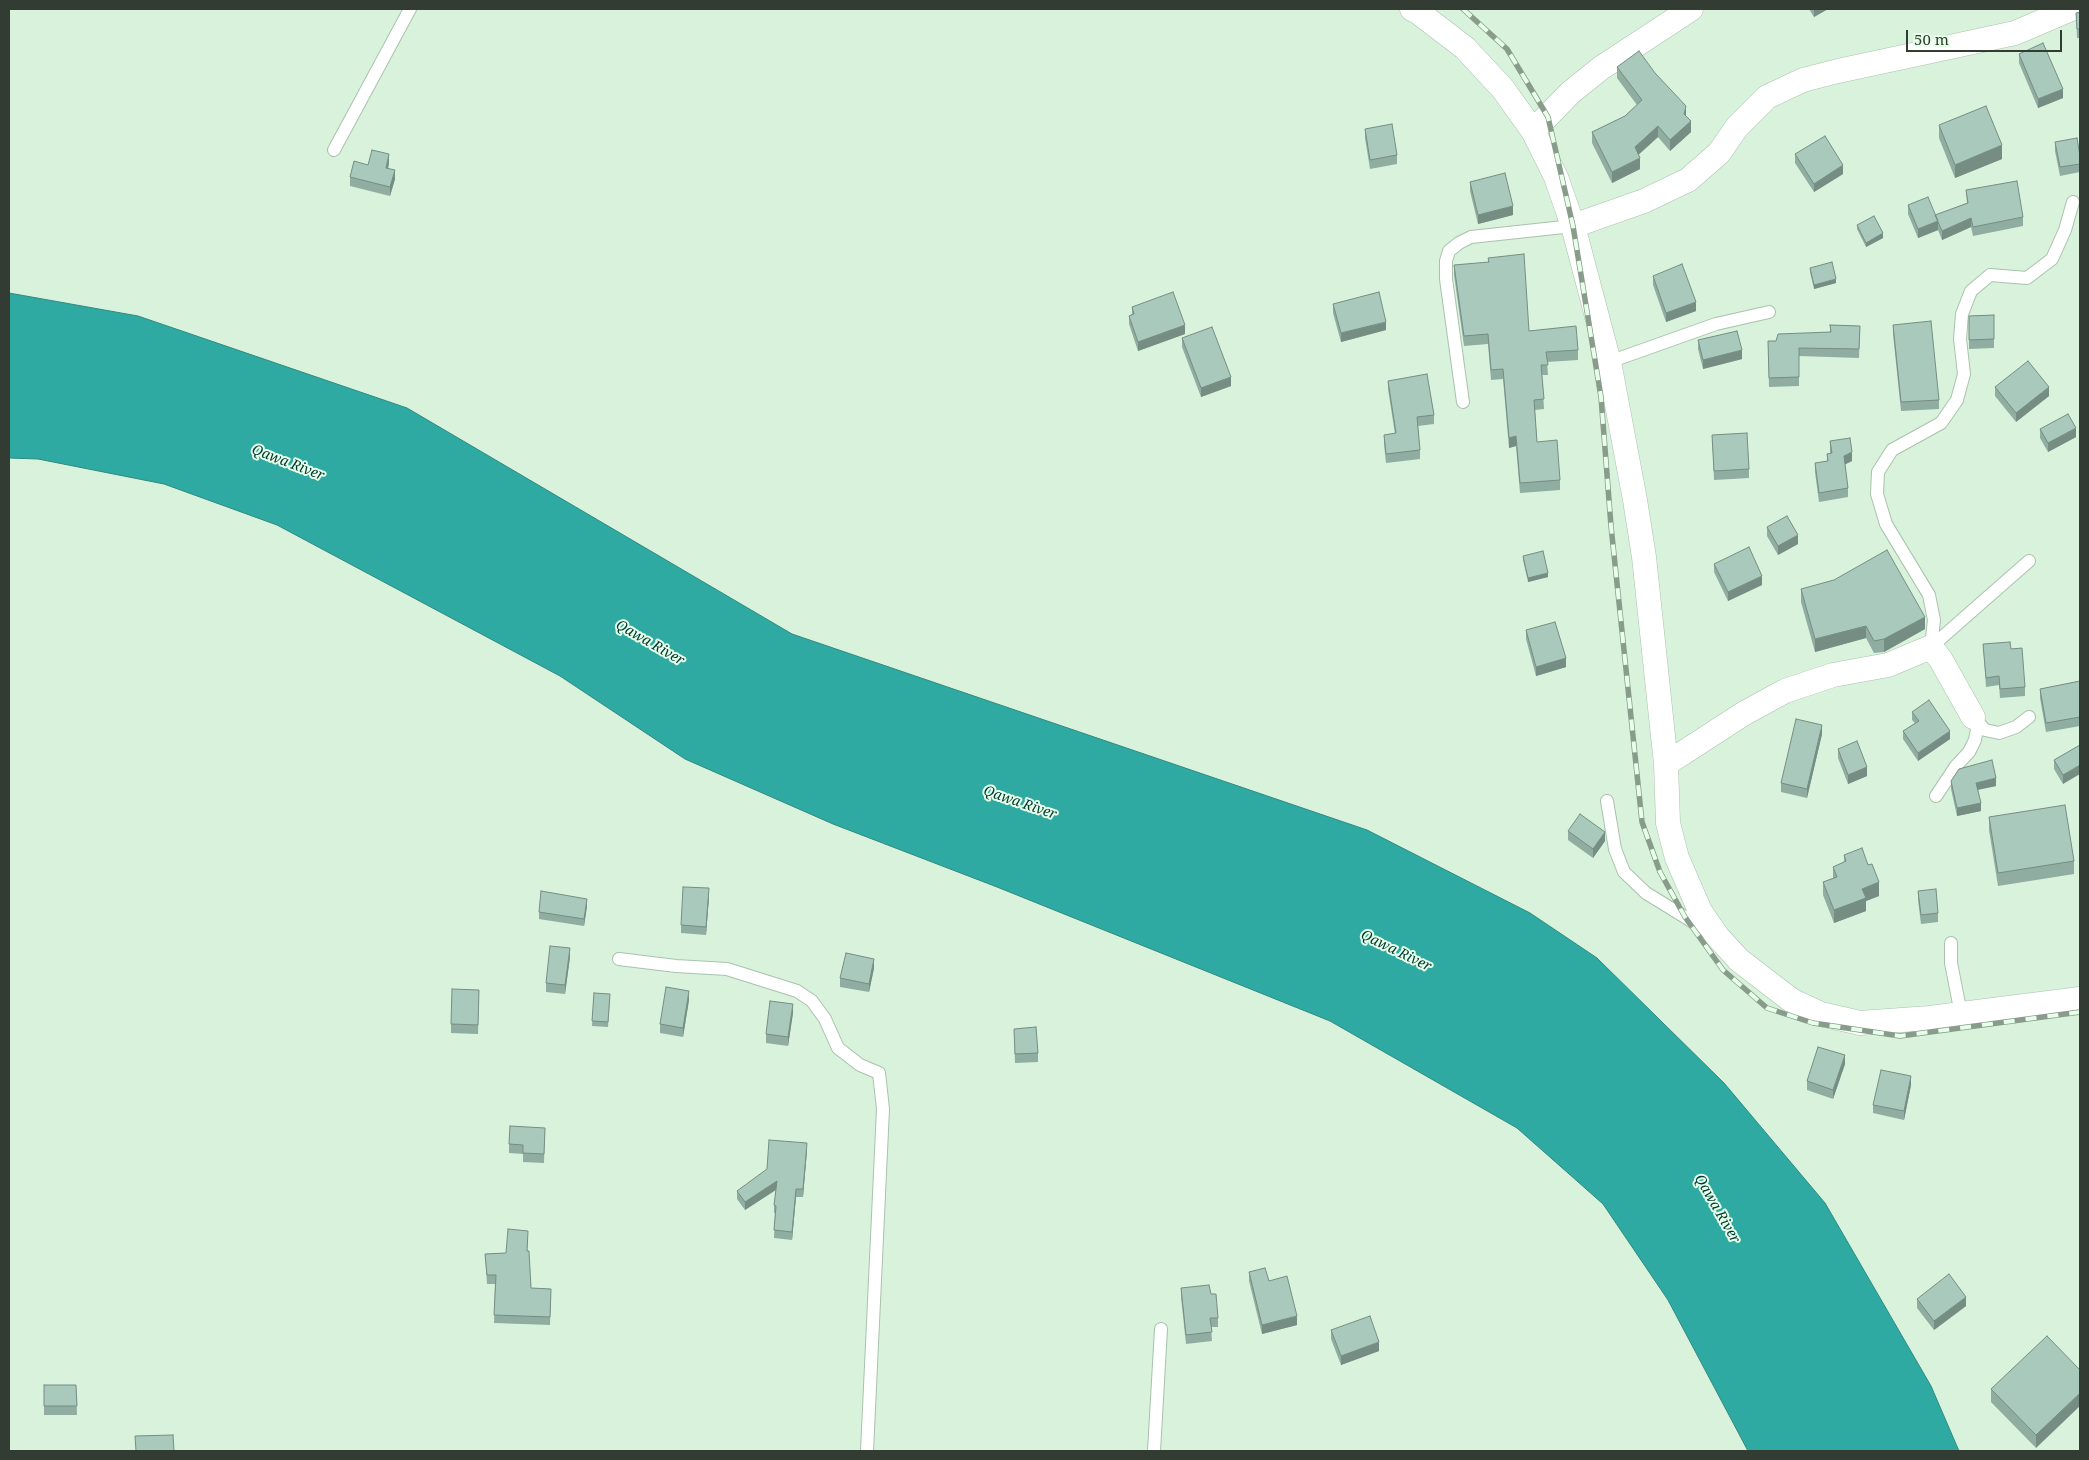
<!DOCTYPE html>
<html>
<head>
<meta charset="utf-8">
<style>
	body { margin:0 }
	#map { position:relative; width:2089px; height:1460px; overflow:hidden; background:#d8f2db; font-family:"Noto Serif",serif }
	canvas { display:block }
	.frame { position:absolute; inset:0; border:10px solid #323c33; pointer-events:none }
	.scale { position:absolute; left:1906px; top:30px; width:156px; height:22px; box-sizing:border-box; border:2px solid #323c33; border-top:0; padding-left:6px; font-size:15px; line-height:18px; white-space:nowrap; color:#323c33; -webkit-text-stroke:4px #e6ffe8; paint-order:stroke }
</style>
</head>
<body>
<div id="map">
<canvas width="2089" height="1460"></canvas>
<div class="frame"></div>
<div class="scale">50 m</div>
</div>
<script>
const g = document.querySelector('canvas').getContext('2d');
g.lineJoin = 'round';
function fillPath(path, color) {
  g.fillStyle = color;
  g.fill(path, 'evenodd');
}
function toPath(rows) {
  const path = new Path2D();
  for (const r of rows) {
    path.moveTo(r[0], r[1]);
    for (let i = 2; i < r.length; i += 2) path.lineTo(r[i], r[i + 1]);
  }
  return path;
}
function strokePath(path, color, width, dash) {
  g.strokeStyle = color;
  g.lineWidth = width;
  g.lineCap = dash ? 'butt' : 'round';
  g.setLineDash(dash || []);
  g.stroke(path);
}
function write(font, color, halo, rows, align = 'center') {
  g.font = font + ' "Noto Serif",serif';
  g.lineWidth = 4;
  g.setLineDash([]);
  g.textBaseline = 'middle';
  g.strokeStyle = halo;
  g.fillStyle = color;
  for (const [text, x, y, turn = 0] of rows) {
    g.save();
    g.translate(x, y);
    g.rotate((+turn || 0) * Math.PI / 180);
    g.textAlign = isNaN(turn) ? turn : align;
    if (halo) g.strokeText(text, 0, 0);
    g.fillText(text, 0, 0);
    g.restore();
  }
}
const water = toPath([
	[9,293,138,316,407,408,792,634,1367,830,1530,913,1597,958,1724,1083,1825,1203,1931,1386,1959,1451,1748,1451,1668,1300,1603,1204,1517,1128,1330,1021,997,887,833,824,685,759,560,676,277,525,164,484,38,459,9,458,9,293]
]);
const lane = toPath([
	[334,150,410,9],
	[1609,362,1716,324,1769,312],
	[1463,402,1446,279,1446,261,1449,251,1459,243,1471,237,1573,226],
	[1931,647,1934,620,1929,595,1886,524,1877,494,1878,472,1892,450,1941,423,1957,400,1964,374,1960,339,1962,314,1971,291,1990,275,2027,278,2052,259,2065,230,2073,202],
	[1931,647,2029,561],
	[1975,719,1985,730,1999,733,2016,727,2029,717],
	[1936,796,1956,766,1969,752,1975,740,1977,729,1973,717],
	[1607,801,1615,849,1624,872,1646,893,1706,930],
	[1951,943,1951,963,1961,1014],
	[619,959,676,966,727,969,797,991,812,1001,825,1019,838,1048,860,1065,879,1073,883,1109,867,1451],
	[1154,1451,1161,1329]
]);
const street = toPath([
	[1412,9,1418,12,1465,48,1503,89,1533,131,1556,177,1573,226,1609,362,1635,500,1644,557,1666,764,1668,823,1677,858,1700,911,1717,936,1739,960,1791,1000,1821,1014,1860,1023,1930,1018,2080,999],
	[1533,131,1570,93,1601,68,1691,9],
	[1573,226,1644,201,1688,180,1719,153,1737,127,1767,97,1803,80,1838,71,2015,33,2071,9],
	[1666,764,1743,714,1785,691,1833,675,1888,665,1931,647,1941,660,1973,717]
]);
const rail = toPath([
	[1463,9,1507,49,1548,117,1573,226,1601,397,1611,526,1642,822,1660,872,1685,917,1723,970,1767,1008,1813,1023,1900,1036,2080,1012]
]);
const wall = toPath([
	[1809,9,1828,9,1814,17],
	[2080,12,2080,38,2077,38,2076,13],
	[2019,54,2063,98,2038,108,2019,63],
	[1617,67,1686,117,1691,132,1670,151,1658,137,1639,154,1640,169,1612,183,1592,143,1592,132,1625,116,1637,105,1617,78],
	[1939,125,2002,159,1955,178,1939,138],
	[1365,129,1397,155,1397,164,1370,169,1365,138],
	[2055,142,2080,156,2080,172,2060,176,2055,151],
	[1795,154,1843,174,1814,192,1795,163],
	[389,163,388,169,395,179,390,196,350,186,350,177,368,165],
	[1470,182,1513,215,1478,224,1470,191],
	[1966,190,2023,217,2023,226,1973,236,1971,227,1942,240,1938,230,1918,238,1908,214,1908,205,1935,215,1967,203],
	[1857,225,1883,238,1866,247,1857,229],
	[1488,258,1529,331,1578,350,1578,360,1547,362,1548,375,1542,375,1544,409,1535,410,1537,442,1560,480,1560,490,1520,493,1516,446,1509,448,1503,379,1491,380,1488,344,1464,346,1454,275,1454,265,1488,263],
	[1810,268,1836,283,1814,289,1810,272],
	[1653,276,1696,311,1666,322,1653,285],
	[1333,304,1386,330,1341,342,1333,313],
	[1132,307,1185,334,1138,351,1129,324,1129,316,1132,314],
	[1994,315,1994,348,1969,349,1969,316],
	[1830,325,1860,326,1859,358,1799,356,1799,386,1769,387,1768,341,1776,341,1830,332],
	[1893,325,1939,400,1939,409,1901,411,1893,334],
	[1182,338,1231,386,1201,397,1182,347],
	[1698,340,1742,359,1703,369,1698,349],
	[1388,381,1434,415,1434,424,1418,426,1420,450,1420,459,1386,463,1384,444,1384,435,1395,434,1388,389],
	[1995,387,2049,396,2016,422,1995,396],
	[2040,429,2076,437,2048,452,2040,438],
	[1712,435,1749,469,1749,478,1714,480],
	[1830,441,1852,461,1845,464,1848,488,1848,497,1819,502,1815,472,1815,463,1827,461,1827,454,1830,453],
	[1767,527,1798,544,1778,555,1767,536],
	[1523,556,1548,577,1528,582,1523,560],
	[1714,564,1762,585,1728,601,1714,572],
	[1801,589,1925,629,1884,652,1874,653,1866,638,1815,652,1801,602],
	[1526,630,1566,667,1536,676,1526,639],
	[1983,644,2011,649,2025,687,2025,696,2000,698,1999,685,1986,687],
	[2080,681,2080,726,2046,732,2040,698,2040,689],
	[1912,712,1950,739,1918,761,1903,739,1903,731,1915,723,1912,720],
	[1822,734,1807,798,1781,792,1781,783],
	[2080,745,2063,784,2054,769,2054,760],
	[1838,749,1867,776,1848,784,1838,758],
	[1951,781,1996,786,1978,790,1981,811,1957,816,1951,789],
	[1989,817,2074,861,2074,874,1998,886,1989,830],
	[1568,831,1605,841,1593,858,1568,840],
	[1844,855,1879,896,1866,901,1866,911,1834,923,1823,895,1823,882,1833,878,1833,867,1844,862],
	[1918,891,1938,913,1938,922,1921,924,1918,900],
	[709,897,706,935,681,933,681,925],
	[587,906,584,926,539,919,539,912],
	[570,957,565,994,546,992,546,983],
	[874,968,869,992,840,987,840,978],
	[479,990,478,1034,451,1033,451,1024],
	[594,993,610,999,608,1027,592,1026],
	[689,1000,683,1037,660,1033,660,1024],
	[793,1013,788,1046,766,1043,766,1034],
	[1014,1029,1038,1053,1038,1062,1015,1063],
	[1845,1064,1833,1099,1807,1090,1807,1081],
	[1911,1085,1904,1120,1873,1113,1873,1105],
	[545,1128,544,1163,523,1162,523,1154,509,1153,509,1144],
	[807,1150,803,1197,796,1197,792,1240,774,1238,775,1213,774,1213,774,1205,776,1190,745,1210,737,1199,737,1191],
	[528,1240,527,1251,531,1288,551,1289,550,1325,494,1323,495,1284,487,1284,485,1254,506,1253],
	[1249,1272,1269,1281,1297,1325,1262,1334,1249,1281],
	[1181,1288,1211,1294,1218,1318,1218,1327,1211,1327,1212,1341,1186,1344,1181,1297],
	[1917,1299,1966,1306,1934,1330,1917,1308],
	[1331,1330,1379,1351,1341,1365,1331,1339],
	[2080,1370,2036,1448,1991,1402,1991,1389],
	[44,1385,76,1385,77,1415,44,1415]
]);
const shadedWall = toPath([
	[1814,9,1828,9,1814,17],
	[2063,89,2063,98,2038,108,2038,99],
	[1686,106,1686,118,1684,114],
	[1691,121,1691,132,1670,151,1670,140],
	[1658,126,1658,137,1635,158,1635,147],
	[2002,145,2002,159,1955,178,1955,165],
	[389,154,389,163,386,177,386,168],
	[1640,158,1640,169,1612,183,1612,172],
	[1843,165,1843,174,1814,192,1814,184],
	[395,170,395,179,390,196,390,187],
	[1513,206,1513,215,1478,224,1478,215],
	[1971,218,1971,227,1942,240,1942,231],
	[1938,221,1938,230,1918,238,1918,229],
	[1883,233,1883,238,1866,247,1866,243],
	[1836,279,1836,283,1814,289,1814,285],
	[1696,302,1696,311,1666,322,1666,313],
	[1386,322,1386,330,1341,342,1341,333],
	[1185,325,1185,334,1138,351,1138,342],
	[1742,350,1742,359,1703,369,1703,360],
	[1231,377,1231,386,1201,397,1201,388],
	[2049,387,2049,396,2016,422,2016,413],
	[2076,428,2076,437,2048,452,2048,443],
	[1516,436,1516,446,1509,448,1509,438],
	[1852,452,1852,461,1844,465,1844,456],
	[1798,535,1798,544,1778,555,1778,546],
	[1548,573,1548,577,1528,582,1528,578],
	[1762,576,1762,585,1728,601,1728,592],
	[1925,617,1925,629,1884,652,1884,639],
	[1866,626,1866,638,1815,652,1815,639],
	[1566,658,1566,667,1536,676,1536,667],
	[1822,725,1822,734,1807,798,1807,789],
	[1950,731,1950,739,1918,761,1918,753],
	[2080,765,2080,774,2063,784,2063,775],
	[1867,767,1867,776,1848,784,1848,775],
	[1996,778,1996,786,1976,790,1976,783],
	[1981,803,1981,811,1957,816,1957,808],
	[1605,832,1605,841,1593,858,1593,849],
	[1879,882,1879,896,1866,901,1866,911,1834,923,1834,910,1862,889],
	[709,888,709,897,706,935,706,927],
	[587,899,587,906,584,926,584,919],
	[570,948,570,957,565,994,565,985],
	[874,959,874,968,869,992,869,984],
	[689,991,689,1000,683,1037,683,1028],
	[793,1004,793,1013,788,1046,788,1037],
	[1845,1055,1845,1064,1833,1099,1833,1090],
	[1911,1076,1911,1085,1904,1120,1904,1111],
	[807,1143,807,1150,803,1197,803,1189],
	[777,1181,777,1189,745,1210,745,1202],
	[796,1189,796,1197,792,1240,792,1232],
	[1966,1297,1966,1306,1934,1330,1934,1321],
	[1297,1316,1297,1325,1262,1334,1262,1325],
	[1379,1342,1379,1351,1341,1365,1341,1356],
	[2080,1393,2080,1406,2036,1448,2036,1435]
]);
const building = toPath([
	[2080,12,2080,29,2077,29,2076,13,2080,12],
	[2043,43,2063,89,2038,99,2019,54,2043,43],
	[1639,51,1655,73,1686,106,1684,114,1691,121,1670,140,1658,126,1635,147,1640,158,1612,172,1592,132,1625,116,1642,100,1617,67,1639,51],
	[1986,106,2002,145,1955,165,1939,125,1986,106],
	[1392,124,1397,155,1370,160,1365,129,1392,124],
	[1825,136,1843,165,1814,184,1795,154,1825,136],
	[2077,138,2080,156,2080,164,2060,167,2055,142,2077,138],
	[372,150,389,154,386,168,395,170,390,187,350,177,354,161,368,165,372,150],
	[1505,173,1513,206,1478,215,1470,182,1505,173],
	[2017,181,2023,217,1973,227,1971,218,1942,231,1935,215,1968,203,1966,190,2017,181],
	[1928,197,1938,221,1918,229,1908,205,1928,197],
	[1874,216,1883,233,1866,243,1857,225,1874,216],
	[1524,254,1529,331,1576,326,1578,350,1546,352,1548,365,1541,365,1544,399,1534,400,1537,442,1557,440,1560,480,1520,483,1516,436,1509,438,1503,369,1491,370,1488,334,1464,336,1454,265,1489,262,1488,258,1524,254],
	[1832,262,1836,279,1814,285,1810,268,1832,262],
	[1682,264,1696,302,1666,313,1653,276,1682,264],
	[1173,292,1185,325,1138,342,1129,316,1134,314,1132,307,1173,292],
	[1379,292,1386,322,1341,333,1333,304,1379,292],
	[1994,315,1994,339,1969,340,1969,316,1994,315],
	[1931,321,1939,400,1901,402,1893,325,1931,321],
	[1830,325,1860,326,1859,349,1799,348,1799,377,1769,378,1768,341,1776,341,1778,334,1831,332,1830,325],
	[1212,327,1231,377,1201,388,1182,338,1212,327],
	[1737,331,1742,350,1703,360,1698,340,1737,331],
	[2028,361,2049,387,2016,413,1995,387,2028,361],
	[1427,374,1434,415,1417,417,1420,450,1386,454,1384,435,1396,433,1388,381,1427,374],
	[2068,414,2076,428,2048,443,2040,429,2068,414],
	[1747,433,1749,469,1714,471,1712,435,1747,433],
	[1850,438,1852,452,1844,456,1848,488,1819,493,1815,463,1828,461,1827,454,1832,453,1830,441,1850,438],
	[1787,516,1798,535,1778,546,1767,527,1787,516],
	[1749,547,1762,576,1728,592,1714,564,1749,547],
	[1887,550,1925,617,1884,639,1874,641,1866,626,1815,639,1801,589,1834,580,1887,550],
	[1543,551,1548,573,1528,578,1523,556,1543,551],
	[1555,622,1566,658,1536,667,1526,630,1555,622],
	[2010,642,2011,649,2022,648,2025,687,2000,689,1999,676,1986,678,1983,644,2010,642],
	[2080,681,2080,717,2046,723,2040,689,2080,681],
	[1929,700,1950,731,1918,753,1903,731,1919,721,1912,712,1929,700],
	[1796,719,1822,725,1807,789,1781,783,1796,719],
	[1857,741,1867,767,1848,775,1838,749,1857,741],
	[2080,745,2080,765,2063,775,2054,760,2080,745],
	[1992,760,1996,778,1976,783,1981,803,1957,808,1951,781,1959,769,1992,760],
	[2065,805,2074,861,1998,873,1989,817,2065,805],
	[1580,814,1605,832,1593,849,1568,831,1580,814],
	[1862,848,1868,865,1872,864,1879,882,1862,889,1866,898,1834,910,1823,882,1837,877,1833,867,1846,861,1844,855,1862,848],
	[683,887,709,888,706,927,681,925,683,887],
	[1936,889,1938,913,1921,915,1918,891,1936,889],
	[541,891,587,899,584,919,539,912,541,891],
	[550,946,570,948,565,985,546,983,550,946],
	[846,953,874,959,869,984,840,978,846,953],
	[666,987,689,991,683,1028,660,1024,666,987],
	[452,989,479,990,478,1025,451,1024,452,989],
	[594,993,610,994,608,1022,592,1021,594,993],
	[770,1001,793,1004,788,1037,766,1034,770,1001],
	[1036,1027,1038,1053,1015,1054,1014,1029,1036,1027],
	[1818,1047,1845,1055,1833,1090,1807,1081,1818,1047],
	[1881,1070,1911,1076,1904,1111,1873,1105,1881,1070],
	[510,1126,545,1128,544,1154,523,1153,523,1145,509,1144,510,1126],
	[769,1140,807,1143,803,1189,796,1189,792,1232,774,1230,776,1206,774,1205,777,1181,745,1202,737,1191,767,1169,769,1140],
	[508,1229,528,1231,527,1251,529,1251,531,1288,551,1289,550,1317,494,1315,496,1275,487,1275,485,1254,506,1253,508,1229],
	[1265,1268,1269,1281,1287,1276,1297,1316,1262,1325,1249,1272,1265,1268],
	[1949,1274,1966,1297,1934,1321,1917,1299,1949,1274],
	[1209,1285,1211,1294,1216,1294,1218,1318,1210,1318,1212,1332,1186,1335,1181,1288,1209,1285],
	[1370,1316,1379,1342,1341,1356,1331,1330,1370,1316],
	[2047,1336,2080,1370,2080,1393,2036,1435,1991,1389,2047,1336],
	[44,1385,76,1385,77,1406,44,1406,44,1385],
	[173,1435,174,1451,136,1451,135,1436,173,1435]
]);
const waterNames = [
	["Qawa River",288,463,21],
	["Qawa River",650,643,30],
	["Qawa River",1020,803,19],
	["Qawa River",1396,951,26],
	["Qawa River",1717,1209,60]
];
fillPath(water, '#2eaaa2');
strokePath(water, '#2f8981', 1);
strokePath(lane, '#aac2ad', 14);
strokePath(street, '#aac2ad', 25);
strokePath(lane, '#fff', 12);
strokePath(street, '#fff', 24);
strokePath(rail, '#899b8b', 5.5);
strokePath(rail, '#e6ffe8', 4, [11]);
fillPath(wall, '#90ada1');
fillPath(shadedWall, '#768d83');
fillPath(building, '#a8c9bb');
strokePath(building, '#768d83', 1);
write('italic 14px', '#003633', '#e6ffe8', waterNames);
</script>
</body>
</html>
